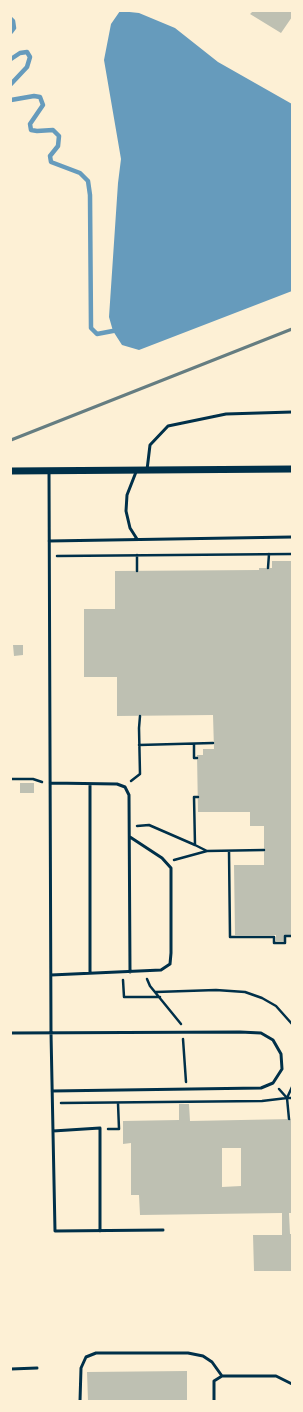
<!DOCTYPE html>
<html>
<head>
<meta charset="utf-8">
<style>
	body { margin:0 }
	#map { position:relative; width:303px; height:1412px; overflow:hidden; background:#fdf0d5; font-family:"Titillium Web",sans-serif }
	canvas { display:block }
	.frame { position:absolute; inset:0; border:12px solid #fdf0d5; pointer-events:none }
</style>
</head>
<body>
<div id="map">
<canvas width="303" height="1412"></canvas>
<div class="frame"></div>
</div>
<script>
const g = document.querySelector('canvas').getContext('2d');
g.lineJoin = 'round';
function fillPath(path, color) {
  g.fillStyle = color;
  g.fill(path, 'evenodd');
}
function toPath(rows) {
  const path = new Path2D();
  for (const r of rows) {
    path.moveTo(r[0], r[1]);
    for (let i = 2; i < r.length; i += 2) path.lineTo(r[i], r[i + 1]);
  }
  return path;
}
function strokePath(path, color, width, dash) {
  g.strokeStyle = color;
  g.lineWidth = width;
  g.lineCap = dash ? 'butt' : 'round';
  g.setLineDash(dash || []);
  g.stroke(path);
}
const water = toPath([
	[120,11,139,13,175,28,218,62,292,104,292,291,139,350,122,345,113,331,109,317,118,183,121,159,104,60,111,24]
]);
const stream = toPath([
	[11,19,13,21,14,28,11,32],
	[11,59,20,53,27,52,30,57,27,67,11,84],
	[11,100,34,96,40,97,43,105,30,124,31,130,37,131,53,130,59,136,58,146,50,156,51,162,80,173,88,181,90,195,91,328,97,334,118,330]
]);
const building = toPath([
	[253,11,292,11,292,17,281,33,250,14],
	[272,561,292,561,292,935,284,935,284,941,276,941,276,935,235,935,234,865,264,865,264,826,250,826,250,812,198,812,197,755,203,755,203,749,214,749,213,715,117,716,117,677,84,677,84,609,115,609,115,571,259,570,259,568,272,568],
	[13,645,23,645,23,655,14,656],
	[20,783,34,783,34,793,20,793],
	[179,1104,189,1104,190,1121,292,1119,292,1213,289,1213,290,1234,292,1234,292,1271,254,1271,253,1235,282,1235,282,1213,140,1215,139,1195,131,1195,131,1143,123,1144,123,1121,179,1120],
	[222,1148,241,1148,241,1186,222,1187],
	[187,1371,187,1401,88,1401,87,1372]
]);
const path = toPath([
	[137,555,137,571],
	[57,556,292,554],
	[268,568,269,554],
	[194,744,194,758,197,758],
	[139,745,213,743],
	[11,779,33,779,42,782],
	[131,781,140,774,139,728,140,716],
	[137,826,149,825,195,845,194,797,198,797],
	[207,851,264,850],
	[229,851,230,937,274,937,274,943,285,943,285,936,292,936],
	[174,860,207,851,195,845],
	[147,979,150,986,181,1024],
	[123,980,124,997,160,997],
	[156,992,216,990,245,992,262,998,276,1006,292,1024],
	[183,1039,186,1082],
	[279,1089,287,1098,292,1087],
	[287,1098,292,1098],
	[61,1103,262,1101,287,1098,289,1119],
	[108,1129,119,1129,118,1103]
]);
const service = toPath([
	[49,470,51,1033,55,1231,163,1230],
	[147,470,150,445,168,426,226,414,292,412],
	[136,472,127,495,126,511,130,528,137,539],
	[49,541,292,537],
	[50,783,117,784,125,787,129,795,130,972],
	[90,973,90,784],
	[51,975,161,970,170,964,171,953,171,868,162,858,130,837],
	[11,1033,240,1032,261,1033,273,1040,281,1054,282,1069,273,1083,261,1088,52,1091],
	[53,1131,100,1128,100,1231],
	[11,1369,37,1368],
	[80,1401,81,1368,86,1357,96,1353,188,1353,203,1356,212,1362,222,1376],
	[214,1401,214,1381,222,1376,276,1376,292,1384]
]);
const tertiary = toPath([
	[11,471,292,469]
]);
const rail = toPath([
	[11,440,292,329]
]);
fillPath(water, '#669bbc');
strokePath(stream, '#669bbc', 4.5);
fillPath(building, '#bec0b2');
strokePath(path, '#003049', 2.5);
strokePath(service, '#003049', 3);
strokePath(tertiary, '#003049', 7);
strokePath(rail, '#657d81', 3);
</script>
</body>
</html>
